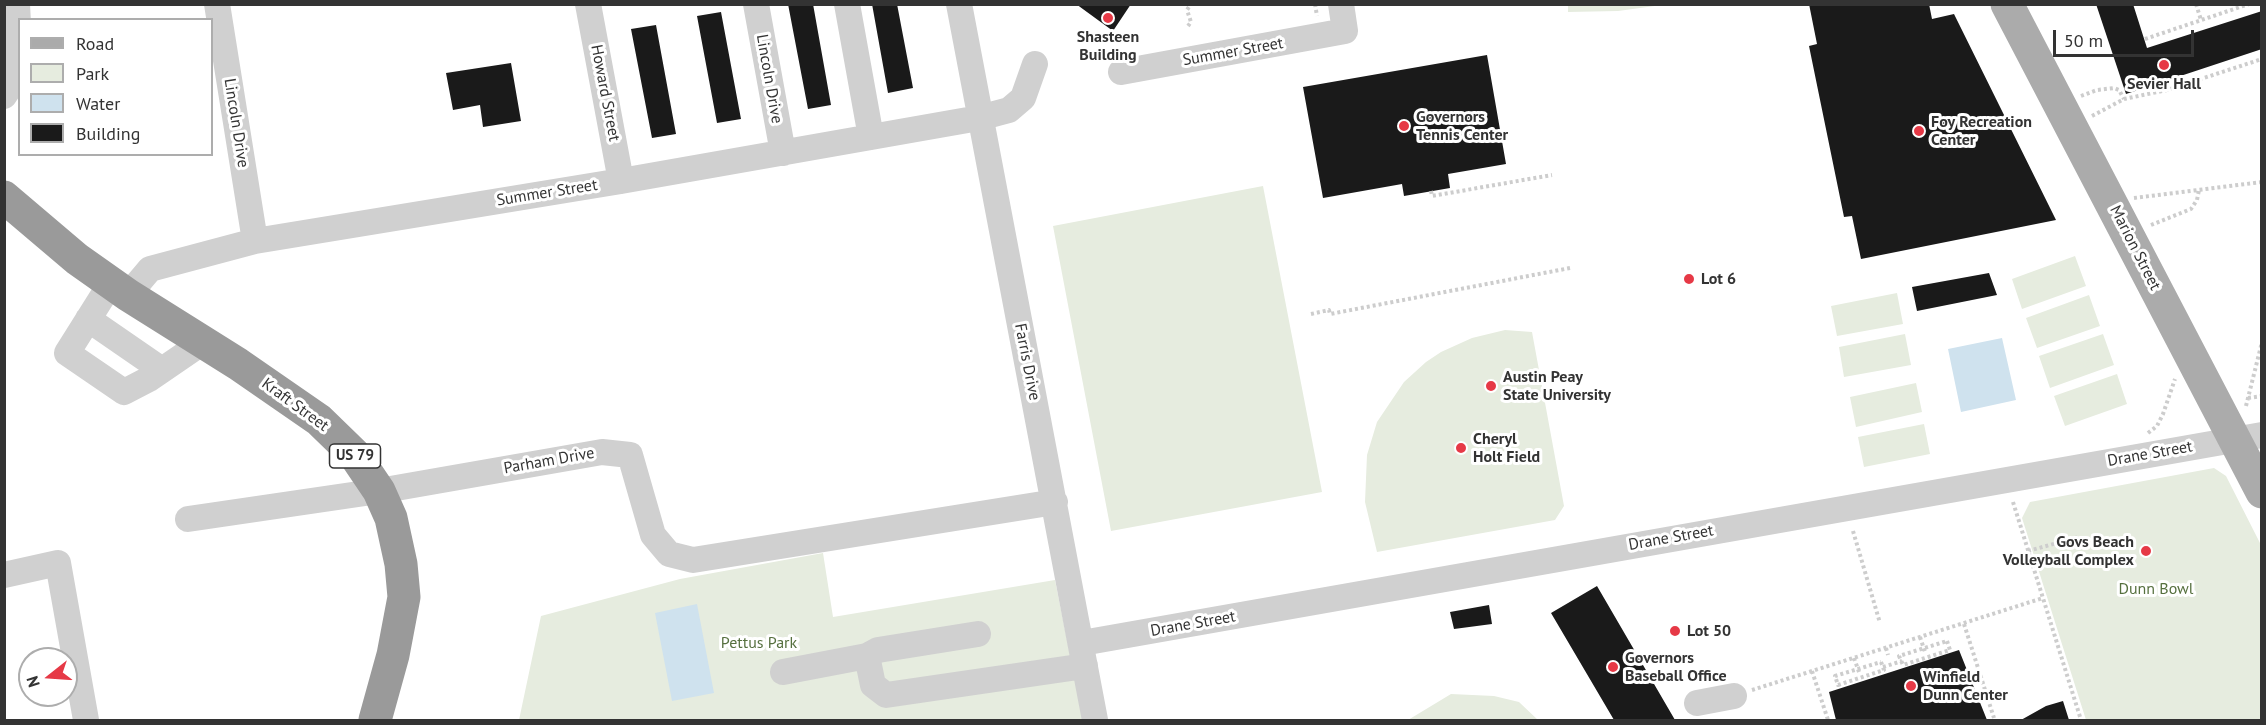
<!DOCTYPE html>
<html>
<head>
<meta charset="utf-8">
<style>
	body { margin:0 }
	#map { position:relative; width:2266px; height:725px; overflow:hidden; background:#fff; font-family:"PT Sans",sans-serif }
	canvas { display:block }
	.frame { position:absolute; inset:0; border:6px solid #333; pointer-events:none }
	.legend { position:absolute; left:18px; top:18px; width:195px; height:138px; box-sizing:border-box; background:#fff; border:2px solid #adadad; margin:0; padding:8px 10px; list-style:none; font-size:18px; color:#333 }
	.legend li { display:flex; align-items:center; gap:12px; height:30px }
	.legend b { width:30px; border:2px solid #adadad }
	.north { position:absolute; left:18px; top:647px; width:60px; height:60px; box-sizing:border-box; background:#fff; border:2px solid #adadad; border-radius:50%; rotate:253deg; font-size:16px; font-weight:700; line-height:24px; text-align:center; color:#333 }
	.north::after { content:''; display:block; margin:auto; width:21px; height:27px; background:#e63946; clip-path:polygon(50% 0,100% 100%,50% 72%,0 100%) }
	.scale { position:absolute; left:2053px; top:30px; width:141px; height:27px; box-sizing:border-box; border:3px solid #333; border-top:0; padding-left:8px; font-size:18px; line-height:21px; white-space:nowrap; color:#333; -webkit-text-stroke:4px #fff; paint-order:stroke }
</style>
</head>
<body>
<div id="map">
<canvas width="2266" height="725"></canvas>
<div class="frame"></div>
<ul class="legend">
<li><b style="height:8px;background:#ababab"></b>Road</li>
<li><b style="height:16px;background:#e6ecdf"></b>Park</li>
<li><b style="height:16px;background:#cfe2ee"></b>Water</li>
<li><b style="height:16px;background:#1a1a1a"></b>Building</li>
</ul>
<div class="north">N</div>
<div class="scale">50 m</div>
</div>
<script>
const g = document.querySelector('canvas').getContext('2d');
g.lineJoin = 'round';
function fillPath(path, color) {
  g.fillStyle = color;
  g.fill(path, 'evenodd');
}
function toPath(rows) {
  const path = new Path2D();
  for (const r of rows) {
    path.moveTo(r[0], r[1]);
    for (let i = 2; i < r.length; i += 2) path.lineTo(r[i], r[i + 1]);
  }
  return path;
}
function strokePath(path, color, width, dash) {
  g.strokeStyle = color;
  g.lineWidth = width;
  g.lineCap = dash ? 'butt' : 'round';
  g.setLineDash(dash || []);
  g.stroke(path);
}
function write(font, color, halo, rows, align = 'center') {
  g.font = font + ' "PT Sans",sans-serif';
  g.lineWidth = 6;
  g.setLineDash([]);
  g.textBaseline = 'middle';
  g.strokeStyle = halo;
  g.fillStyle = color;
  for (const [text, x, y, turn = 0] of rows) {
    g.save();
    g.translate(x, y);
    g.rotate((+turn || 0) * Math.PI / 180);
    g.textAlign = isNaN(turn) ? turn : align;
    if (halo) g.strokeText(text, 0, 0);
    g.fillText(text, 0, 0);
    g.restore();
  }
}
const green = toPath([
	[1568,5,1568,4,1662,5,1618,11,1568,12],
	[1263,186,1322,492,1111,531,1053,226],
	[2075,256,2086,286,2022,309,2012,279],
	[1897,293,1903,324,1837,336,1831,306],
	[2089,295,2100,326,2037,348,2026,318],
	[1505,330,1532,332,1564,506,1555,520,1377,552,1365,502,1367,455,1377,422,1404,382,1426,362,1441,352,1472,338],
	[1905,334,1911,365,1844,377,1839,347],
	[2103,334,2114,365,2050,388,2039,356],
	[2117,374,2127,404,2065,426,2054,396],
	[1916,383,1922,412,1856,427,1850,397],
	[1924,424,1930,454,1864,467,1858,437],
	[2214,468,2226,476,2261,545,2261,720,2086,720,2022,518,2030,502],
	[823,553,833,617,1055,580,1083,720,519,720,541,616,680,579],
	[1451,694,1494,696,1519,702,1538,720,1408,720]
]);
const water = toPath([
	[2002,338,2016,400,1961,412,1948,349],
	[697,604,714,693,672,701,655,613]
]);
const building = toPath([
	[788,4,813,4,831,105,808,109],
	[872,4,897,4,913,88,888,93],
	[1076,4,1131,4,1113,31],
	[1809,4,1929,4,1932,19,1954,14,2056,220,1861,259,1852,216,1844,217,1809,46,1817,44],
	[2096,4,2133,4,2147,48,2262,11,2262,49,2126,94],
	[721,12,741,119,717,123,697,16],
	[656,25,676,134,652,138,631,29],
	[1487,55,1506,164,1448,174,1450,188,1404,196,1402,184,1323,198,1303,87],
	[511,63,521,121,483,127,480,105,453,110,446,73],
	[1989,273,1997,295,1917,311,1912,287],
	[1597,586,1675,720,1614,720,1551,613],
	[1489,605,1492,624,1454,629,1450,612],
	[1959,650,1987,720,1836,720,1829,692],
	[2063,701,2069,720,2021,720,2046,706]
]);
const path = toPath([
	[1315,4,1317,16],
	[2196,4,2201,20],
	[1188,26,1191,22,1187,10,1191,4],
	[2145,39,2249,4],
	[2164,81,2167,90],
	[2081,96,2097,90,2114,88,2119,90,2124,99],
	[2092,116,2124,99,2167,90,2262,59],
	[1431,191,1432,196,1552,175],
	[2134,198,2262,182],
	[2151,225,2191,209,2197,200,2199,190],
	[1311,314,1329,310,1330,314,1570,268],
	[2248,398,2262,396],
	[2246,406,2262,342],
	[2148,433,2157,426,2163,414,2175,379],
	[2013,502,2081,720],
	[1853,531,1880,623],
	[2028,551,2079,537],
	[1964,624,1994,718],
	[1920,637,1925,652],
	[1947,641,1950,650,1903,665,1899,656,1947,641],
	[1886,648,1888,655],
	[1854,658,1859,672],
	[1881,662,1884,670,1838,685,1835,676,1881,662],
	[1883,667,1902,661],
	[1812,671,1828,720],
	[1752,690,2043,598]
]);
const minor = toPath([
	[217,4,255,241],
	[588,4,621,181],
	[756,4,783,153],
	[847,4,871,137],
	[959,4,1095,720],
	[1121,72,1345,31,1341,4],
	[4,96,10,87,19,43,17,4],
	[111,283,67,353,124,392,149,379,203,342],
	[128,295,150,269,255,241,621,181,979,118,1009,110,1023,98,1035,64],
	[88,319,162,370],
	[188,519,379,491,602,452,630,455,653,535,669,554,693,560,1055,502],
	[4,575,58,563,86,720],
	[1082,643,2262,435],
	[867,656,878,650,978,634],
	[783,672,867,656,873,685,886,695,1085,666],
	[1697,703,1734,696]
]);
const major = toPath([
	[2007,4,2262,492]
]);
const highway = toPath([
	[4,197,77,259,128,295,238,364,319,420,354,454,379,491,391,518,401,564,404,597,393,655,375,720]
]);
const markers = [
	[1108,18,6,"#e63946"],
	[2164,65,6,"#e63946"],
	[1404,126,6,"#e63946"],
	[1919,131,6,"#e63946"],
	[1689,279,6,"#e63946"],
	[1491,386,6,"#e63946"],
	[1461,448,6,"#e63946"],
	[2146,551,6,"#e63946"],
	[1675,631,6,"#e63946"],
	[1613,667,6,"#e63946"],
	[1911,686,6,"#e63946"]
];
const shields = [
	[355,456,51]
];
const shieldNames = [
	["US 79",355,456]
];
const poiNames = [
	["Shasteen",1108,37,"center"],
	["Building",1108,55,"center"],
	["Sevier Hall",2164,84,"center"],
	["Governors",1416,117],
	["Tennis Center",1416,135],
	["Foy Recreation",1931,122],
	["Center",1931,140],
	["Lot 6",1701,279],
	["Austin Peay",1503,377],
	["State University",1503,395],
	["Cheryl",1473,439],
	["Holt Field",1473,457],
	["Govs Beach",2134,542,"right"],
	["Volleyball Complex",2134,560,"right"],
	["Lot 50",1687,631],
	["Governors",1625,658],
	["Baseball Office",1625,676],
	["Winfield",1923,677],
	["Dunn Center",1923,695]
];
const streetNames = [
	["Summer Street",1233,52,-10],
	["Lincoln Drive",769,79,80],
	["Howard Street",605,93,79],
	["Lincoln Drive",236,123,81],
	["Summer Street",547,193,-9],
	["Marion Street",2135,248,63],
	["Farris Drive",1027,362,79],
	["Kraft Street",295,405,36],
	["Drane Street",2150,454,-10],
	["Parham Drive",549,461,-10],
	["Drane Street",1671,538,-10],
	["Drane Street",1193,624,-10]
];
const parkNames = [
	["Dunn Bowl",2156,589],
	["Pettus Park",759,643]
];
fillPath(green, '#e6ecdf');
fillPath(water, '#cfe2ee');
fillPath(building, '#1a1a1a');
strokePath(path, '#cdcdcd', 4, [3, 3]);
strokePath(minor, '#d0d0d0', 26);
strokePath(major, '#ababab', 33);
strokePath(highway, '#9a9a9a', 33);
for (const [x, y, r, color] of markers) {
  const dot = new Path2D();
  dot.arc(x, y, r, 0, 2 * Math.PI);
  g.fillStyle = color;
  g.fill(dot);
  strokePath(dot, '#fff', 2);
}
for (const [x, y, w] of shields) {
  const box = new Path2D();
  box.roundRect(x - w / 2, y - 12, w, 24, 4.5);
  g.fillStyle = '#fff';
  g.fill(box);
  strokePath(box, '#333', 1.5);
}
write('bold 15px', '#333', null, shieldNames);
write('bold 16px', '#333', '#fff', poiNames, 'left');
write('16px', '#333', '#fff', streetNames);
write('16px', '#56703f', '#fff', parkNames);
</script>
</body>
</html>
